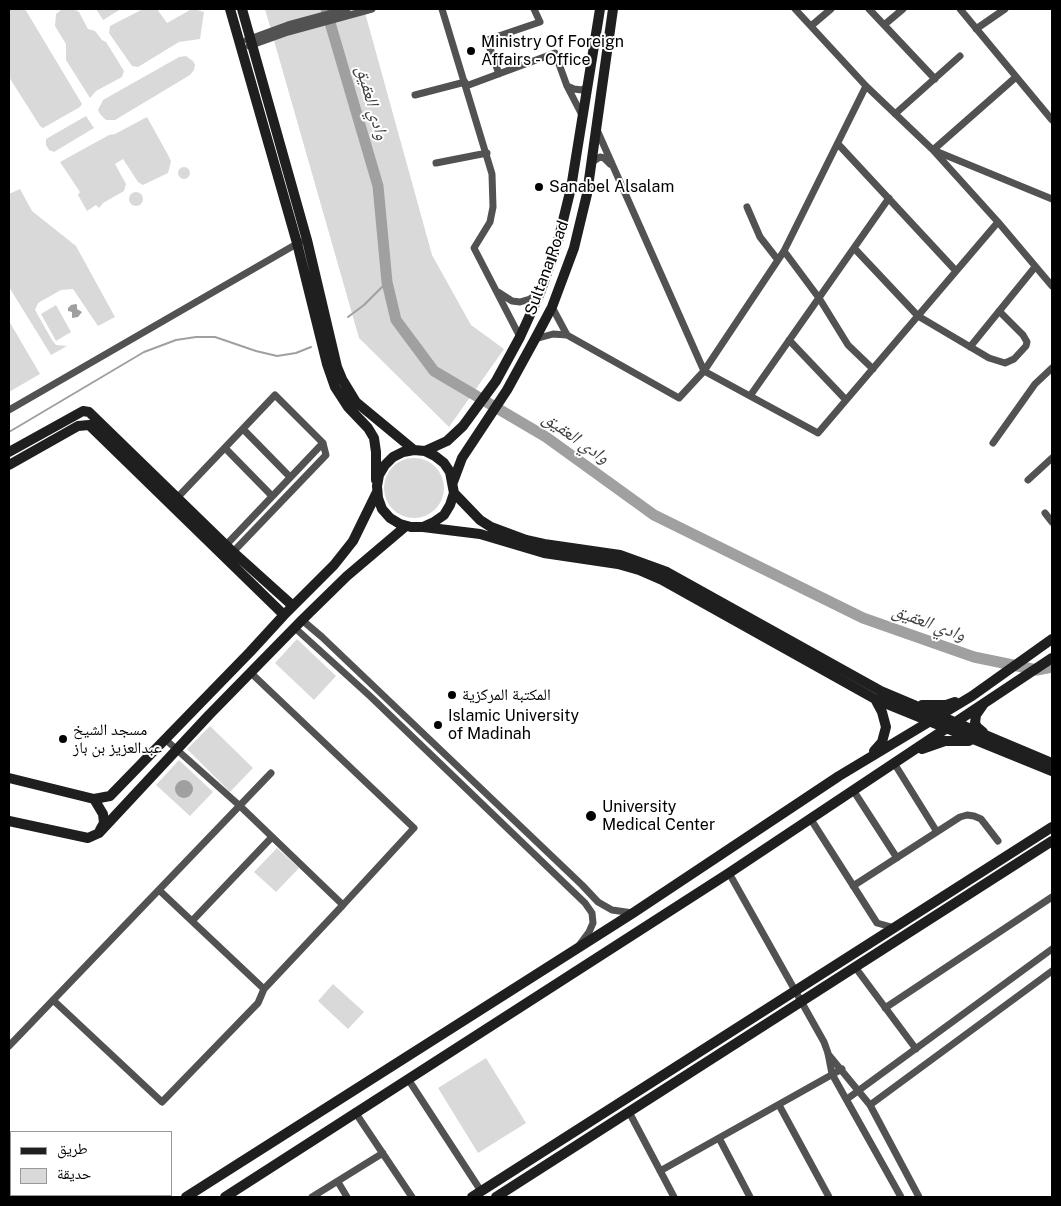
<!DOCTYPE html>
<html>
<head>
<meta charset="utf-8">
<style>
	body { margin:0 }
	#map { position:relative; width:1061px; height:1206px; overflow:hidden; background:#fff; font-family:"Public Sans","Noto Naskh Arabic",sans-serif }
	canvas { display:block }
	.frame { position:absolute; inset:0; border:10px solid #000; pointer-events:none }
	.legend { position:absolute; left:10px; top:1131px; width:162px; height:65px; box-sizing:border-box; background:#fff; border:1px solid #999; margin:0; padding:6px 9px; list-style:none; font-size:15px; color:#000 }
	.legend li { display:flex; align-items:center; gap:10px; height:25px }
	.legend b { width:25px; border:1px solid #999 }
</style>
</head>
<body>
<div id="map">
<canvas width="1061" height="1206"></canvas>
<div class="frame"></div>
<ul class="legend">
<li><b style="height:6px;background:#1f1f1f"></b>طريق</li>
<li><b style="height:14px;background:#d9d9d9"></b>حديقة</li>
</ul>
</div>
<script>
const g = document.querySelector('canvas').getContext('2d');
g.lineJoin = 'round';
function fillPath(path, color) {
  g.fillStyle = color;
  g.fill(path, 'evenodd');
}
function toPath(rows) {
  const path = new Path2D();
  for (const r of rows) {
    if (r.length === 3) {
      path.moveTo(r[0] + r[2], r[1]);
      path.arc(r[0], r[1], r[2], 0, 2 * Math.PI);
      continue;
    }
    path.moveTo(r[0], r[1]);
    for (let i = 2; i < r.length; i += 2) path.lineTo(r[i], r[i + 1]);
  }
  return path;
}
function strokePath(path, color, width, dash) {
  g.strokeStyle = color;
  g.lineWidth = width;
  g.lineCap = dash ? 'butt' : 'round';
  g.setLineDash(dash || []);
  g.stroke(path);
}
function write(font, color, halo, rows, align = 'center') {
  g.font = font + ' "Public Sans","Noto Naskh Arabic",sans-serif';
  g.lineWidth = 4;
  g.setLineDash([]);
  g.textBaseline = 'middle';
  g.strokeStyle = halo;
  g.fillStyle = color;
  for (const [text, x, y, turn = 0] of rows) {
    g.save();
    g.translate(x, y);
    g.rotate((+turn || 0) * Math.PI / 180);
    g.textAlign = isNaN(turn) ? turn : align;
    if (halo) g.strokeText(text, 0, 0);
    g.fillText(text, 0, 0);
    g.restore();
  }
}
const green = toPath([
	[9,9,25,9,82,104,80,107,43,128,40,126,9,77],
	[62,9,74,9,79,12,88,29,95,31,102,40,106,42,124,71,122,77,96,91,90,98,66,60,66,44,55,26,56,14],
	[96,9,121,9,103,20],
	[143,9,157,9,167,23,190,10,197,10,204,12,200,39,179,42,138,67,132,66,109,33,110,26],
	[265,9,364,9,432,255,471,325,504,349,449,427,359,338],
	[186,56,193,61,195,65,194,70,190,75,115,120,106,120,100,114,98,110,103,100,179,57],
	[86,116,94,128,54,152,49,150,46,145,46,139],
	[147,117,168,155,171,161,168,173,143,185,138,182,123,159,115,164,126,184,124,191,103,203,99,208,96,205,87,211,78,195,80,192,60,162,109,135,115,134],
	[184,173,6],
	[20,189,32,211,76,246,115,317,98,326,73,289,61,290,38,303,35,310,52,340,56,345,67,346,51,355,9,287,9,194],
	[136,199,7],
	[56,305,71,332,56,341,41,314],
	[9,321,40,374,9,392],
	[414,488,30],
	[297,639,336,676,314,700,275,663],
	[210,726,253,768,230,792,187,749],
	[179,760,213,792,190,816,156,785],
	[277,848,299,868,276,892,254,872],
	[333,984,364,1012,348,1029,318,1001],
	[486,1058,526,1123,478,1153,438,1088]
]);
const water = toPath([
	[76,304,77,305,77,309,82,312,78,317,72,318,72,312,68,311,68,308,71,305],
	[184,789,9]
]);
const stream = toPath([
	[348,317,364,305,387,282],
	[9,432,144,352,176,340,196,337,215,337,256,351,277,356,296,353,311,347]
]);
const river = toPath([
	[326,9,378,186,387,282,396,320,434,371,546,437,654,515,863,618,974,657,1037,670,1052,667]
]);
const street = toPath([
	[442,9,492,174,493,207,490,222,474,248,520,337],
	[795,9,866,86,933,150,1052,199],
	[869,9,935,79],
	[960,9,1052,120],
	[884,25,903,9],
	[811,26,831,9],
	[976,29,1005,9],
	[247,40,288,25,347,9],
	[249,46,288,32,372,9],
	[499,74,487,40,540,22,534,9],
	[1016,77,933,150,998,222,1052,286],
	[466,86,555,53,567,86,582,115],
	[567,86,574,89,582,90,588,87],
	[415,95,465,82],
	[895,114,960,56],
	[597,130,704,371,818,433,998,222],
	[838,144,956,271],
	[592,162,600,157,604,158,610,164],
	[436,163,487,153],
	[747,207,760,237,778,260],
	[854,248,918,316,989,358,1005,363,1014,359,1026,346,1027,342,1023,335,999,311],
	[784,251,819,298,848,345,873,369],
	[498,292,512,301,520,302,530,299,539,293],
	[552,307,567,335],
	[535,339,553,334,567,335,679,398,704,371,784,251,866,86],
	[789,340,846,400],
	[970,347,1035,267],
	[750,396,889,198],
	[9,410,300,242],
	[243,429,290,477],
	[993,443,1035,384,1052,368],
	[225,448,272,496],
	[1028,480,1052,458],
	[177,498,275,395,323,443,226,545],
	[1045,513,1052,522],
	[233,552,326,455,323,443],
	[302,620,322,637,582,885,598,902,612,910,633,913],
	[295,628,371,697,585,903,592,913,593,923,589,932,580,944],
	[251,673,414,828,343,905],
	[894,763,937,832],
	[853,790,897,858],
	[810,818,877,923,895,928],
	[729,873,824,1042,828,1053,832,1074,901,1197],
	[853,886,960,817,967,815,974,816,981,819,998,841],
	[159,890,264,989],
	[192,921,272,837],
	[855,967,916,1049],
	[53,1000,162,1102,258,1003,264,989,343,905,240,806,166,740],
	[885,1008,1052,897],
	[9,1046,271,773],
	[828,1054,870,1105,919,1197],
	[408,1079,481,1191],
	[847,1099,1052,949],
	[779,1105,829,1197],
	[870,1105,1052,971],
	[355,1112,412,1197],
	[629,1112,674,1197],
	[719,1138,750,1197],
	[660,1171,842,1069],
	[338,1182,347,1197],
	[312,1197,383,1153]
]);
const secondary = toPath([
	[230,9,297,243,327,364,335,387,348,407,368,428,374,438,376,452,376,480],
	[242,9,307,240,337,367,342,379,356,402,414,450],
	[425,451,447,441,463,426,496,381,520,337,540,293,558,241,571,188,600,9],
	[9,452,83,411,89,412,233,552,293,606],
	[9,465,78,426,89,425,284,615],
	[453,482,462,458,507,390,535,339,552,307,574,248,587,194,613,9],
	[454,493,450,505,444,515,434,522,423,527,411,527,400,524,390,518,382,509,378,498,377,486,379,475,385,465,393,457,403,452,414,450,425,451,435,456,444,463,450,472,454,493,480,520,491,527,526,540,544,544,620,555,667,572,881,691,1052,763],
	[423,527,480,534,544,553,618,564,639,570,662,580,875,699,1052,771],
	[922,705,946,705,955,702],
	[983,705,976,715,975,723,977,727,983,732],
	[922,749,945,741,969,741],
	[874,751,882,742,886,727,882,712,875,699],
	[9,778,94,799,110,796,250,652,284,615,334,565,353,541,377,492],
	[94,799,103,814,104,823,100,830],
	[9,821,88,838,99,833,209,715,302,620,347,576,406,526],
	[186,1197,633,913,839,776,972,696,1052,639],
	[225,1197,729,873,1052,658],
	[472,1197,1052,827],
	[496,1197,1052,841]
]);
const markers = [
	[471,51,5,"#000"],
	[539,187,5,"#000"],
	[452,695,5,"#000"],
	[438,725,5,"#000"],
	[63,739,5,"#000"],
	[591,816,6,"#000"]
];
const poiNames = [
	["Ministry Of Foreign",481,42],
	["Affairs - Office",481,60],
	["Sanabel Alsalam",549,187],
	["المكتبة المركزية",462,695],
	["Islamic University",448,716],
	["of Madinah",448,734],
	["مسجد الشيخ",73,730],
	["عبدالعزيز بن باز",73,748],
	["University",602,807],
	["Medical Center",602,825]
];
const streetNames = [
	["Sultana Road",547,268,-70]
];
const waterNames = [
	["وادي العقيق",372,103,74],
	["وادي العقيق",576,438,35],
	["وادي العقيق",929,623,20]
];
fillPath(green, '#d9d9d9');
fillPath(water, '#a0a0a0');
strokePath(stream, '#a0a0a0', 2);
strokePath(river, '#a0a0a0', 11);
strokePath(street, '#525252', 7);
strokePath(secondary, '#1f1f1f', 10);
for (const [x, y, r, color] of markers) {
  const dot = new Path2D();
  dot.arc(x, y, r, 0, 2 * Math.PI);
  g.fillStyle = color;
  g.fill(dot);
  strokePath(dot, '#fff', 2);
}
write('16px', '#000', '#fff', poiNames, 'left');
write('16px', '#000', '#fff', streetNames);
write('italic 18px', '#414141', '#fff', waterNames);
</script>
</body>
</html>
